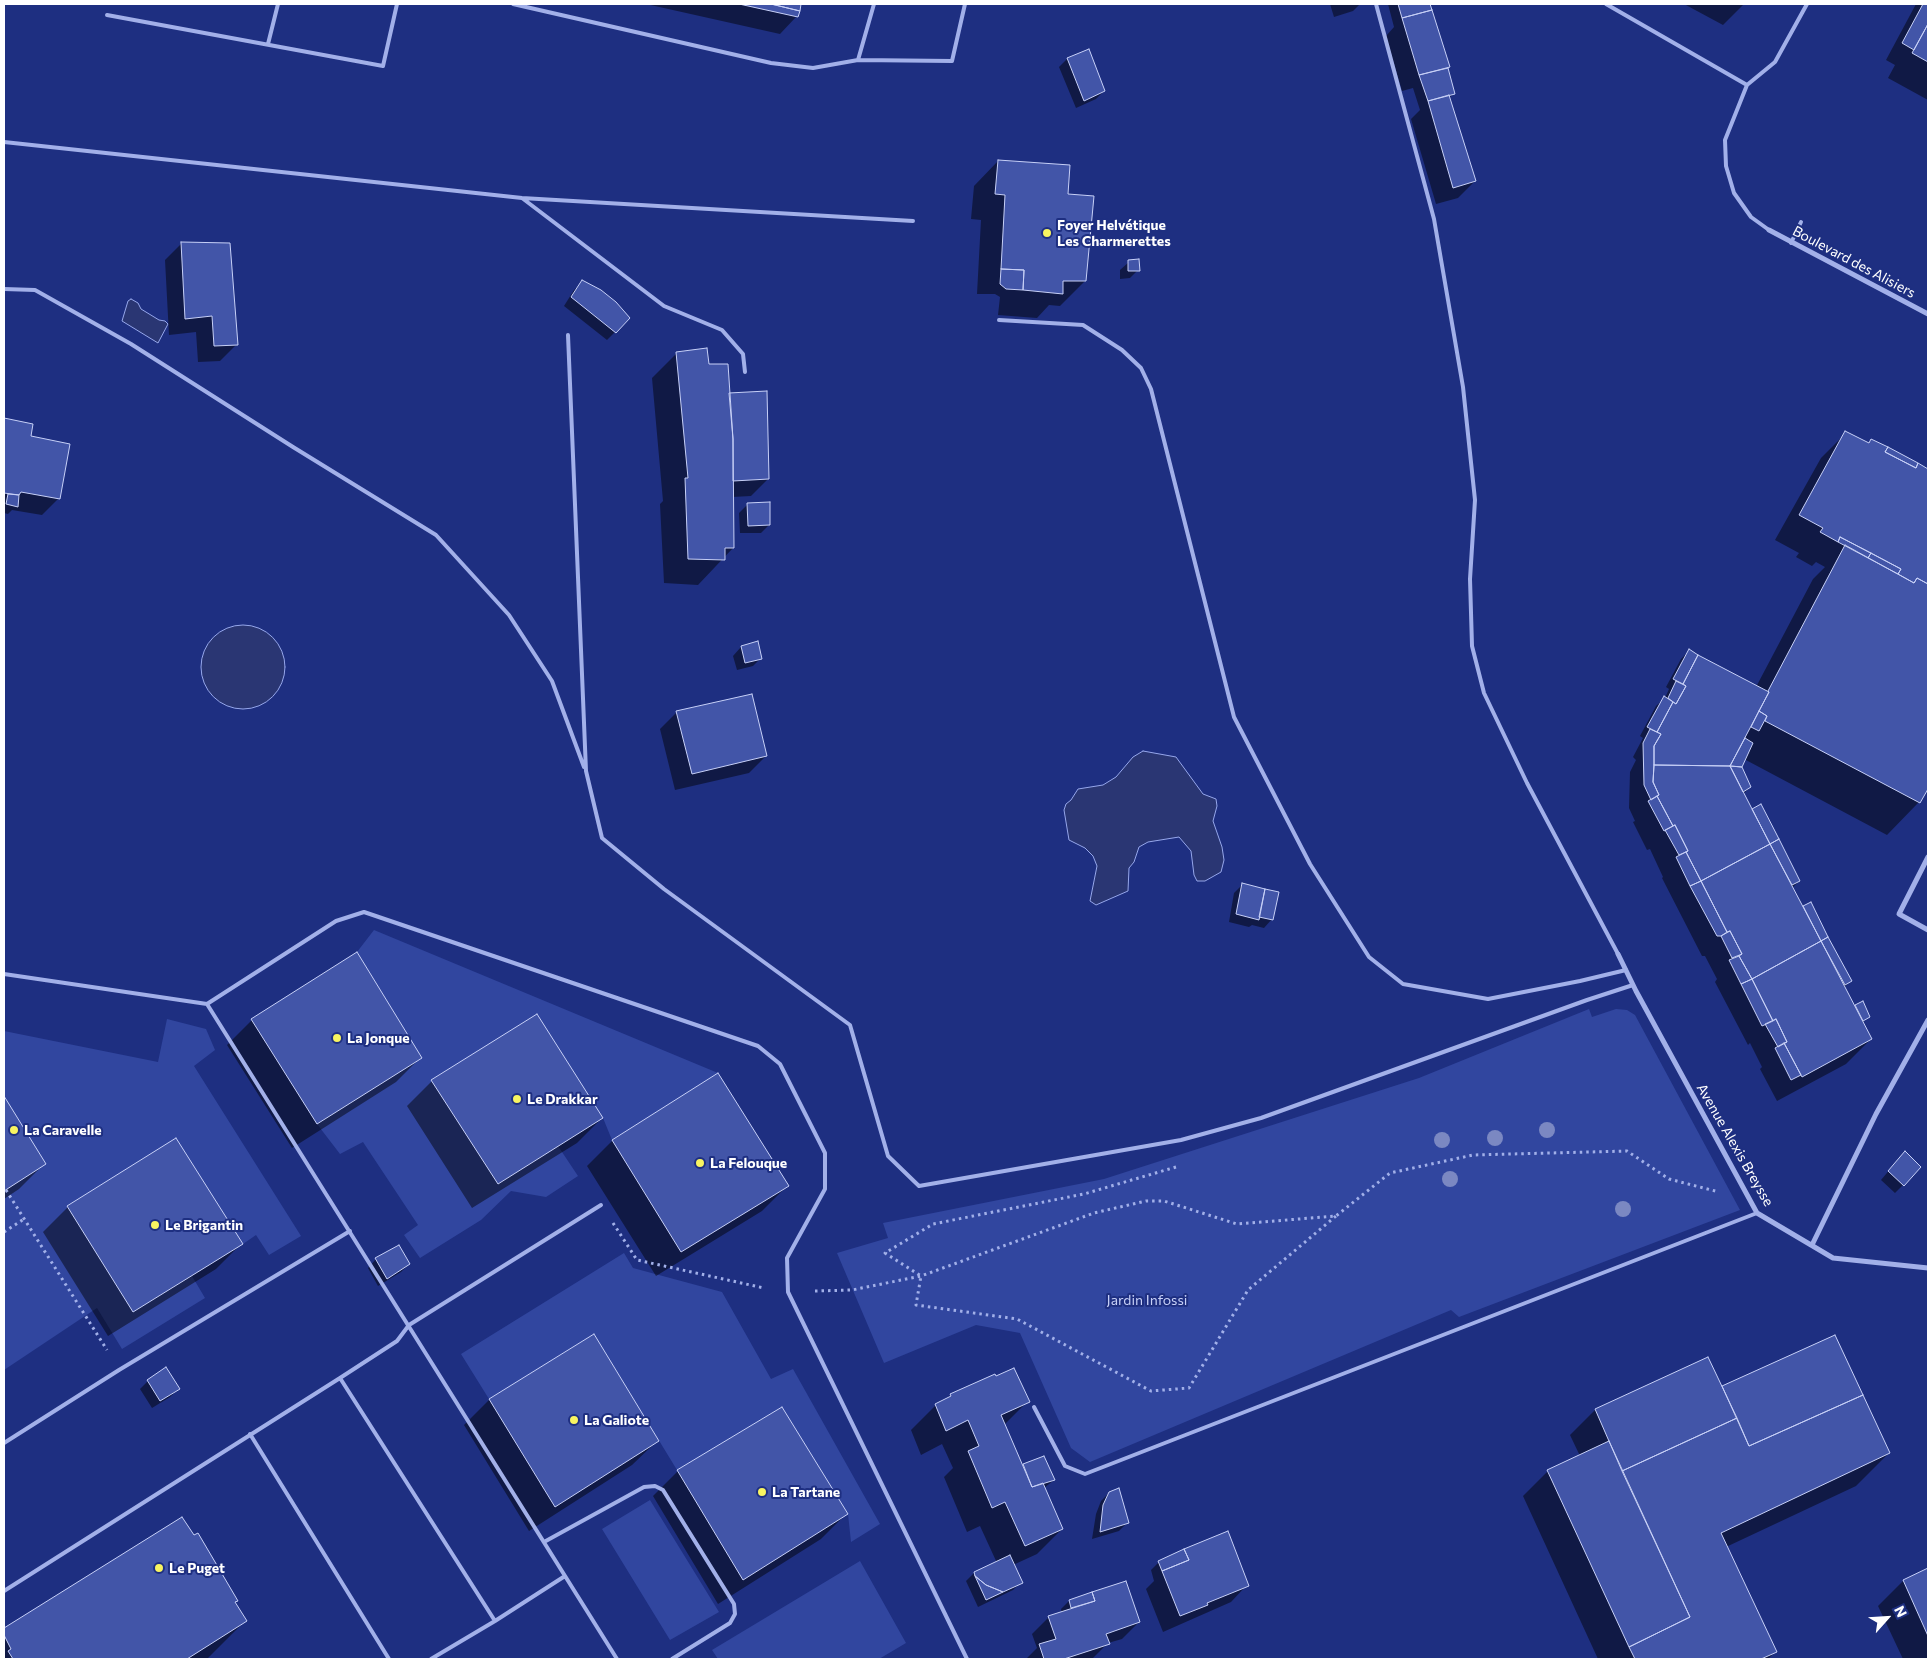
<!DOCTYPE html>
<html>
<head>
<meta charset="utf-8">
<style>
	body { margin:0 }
	#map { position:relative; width:1932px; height:1663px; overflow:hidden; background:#1e2f81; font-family:Commissioner,sans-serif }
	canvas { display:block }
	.frame { position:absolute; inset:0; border:5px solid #fff; pointer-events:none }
	.north { position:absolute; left:1862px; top:1593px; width:50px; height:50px; -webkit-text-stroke:4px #1e2f81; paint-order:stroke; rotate:64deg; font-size:14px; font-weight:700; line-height:20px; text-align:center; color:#fff }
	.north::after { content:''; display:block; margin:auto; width:18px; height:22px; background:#fff; clip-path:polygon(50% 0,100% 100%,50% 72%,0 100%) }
</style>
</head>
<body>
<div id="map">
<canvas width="1932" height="1663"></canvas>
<div class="frame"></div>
<div class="north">N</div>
</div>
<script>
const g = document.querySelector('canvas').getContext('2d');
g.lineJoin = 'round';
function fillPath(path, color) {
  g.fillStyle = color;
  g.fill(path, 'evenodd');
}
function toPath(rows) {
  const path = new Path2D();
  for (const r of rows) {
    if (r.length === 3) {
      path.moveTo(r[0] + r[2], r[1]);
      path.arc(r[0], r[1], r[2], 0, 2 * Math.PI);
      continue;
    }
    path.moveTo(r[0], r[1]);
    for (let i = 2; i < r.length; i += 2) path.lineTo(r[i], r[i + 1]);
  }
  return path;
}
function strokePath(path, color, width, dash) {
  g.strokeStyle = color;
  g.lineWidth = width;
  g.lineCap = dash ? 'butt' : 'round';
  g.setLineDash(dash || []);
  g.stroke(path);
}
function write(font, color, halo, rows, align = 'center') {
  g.font = font + ' Commissioner,sans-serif';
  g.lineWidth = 4;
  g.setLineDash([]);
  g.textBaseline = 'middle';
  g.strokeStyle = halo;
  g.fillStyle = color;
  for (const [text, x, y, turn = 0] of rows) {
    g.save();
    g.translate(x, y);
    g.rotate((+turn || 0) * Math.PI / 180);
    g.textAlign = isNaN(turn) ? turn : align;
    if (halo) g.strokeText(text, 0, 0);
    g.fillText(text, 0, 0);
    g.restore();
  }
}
const green = toPath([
	[374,930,718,1073,612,1140,603,1118,537,1015,431,1080,498,1184,558,1146,578,1176,546,1197,511,1191,481,1220,420,1258,404,1235,418,1225,363,1142,340,1154,317,1124,422,1058,357,952],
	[1589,1009,1592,1017,1616,1009,1627,1010,1635,1015,1740,1210,1459,1317,1451,1310,1090,1462,1071,1448,1020,1333,976,1325,884,1363,837,1253,888,1238,883,1223,1104,1179,1419,1078],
	[167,1019,206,1029,215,1050,194,1066,301,1236,269,1255,256,1235,243,1244,176,1139,67,1206,133,1312,192,1276,205,1298,122,1349,97,1308,4,1370,4,1031,158,1062],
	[624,1253,633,1268,722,1292,771,1379,793,1369,880,1524,851,1542,848,1514,782,1407,677,1470,594,1334,489,1399,461,1354],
	[650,1500,719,1612,670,1640,602,1529],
	[860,1561,906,1643,879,1659,718,1659,712,1650]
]);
const water = toPath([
	[131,299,138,303,141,309,159,320,165,321,168,324,158,343,122,321,128,301,131,299],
	[243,667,42],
	[1143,751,1176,757,1203,794,1216,799,1217,806,1213,821,1222,847,1224,860,1221,872,1205,881,1197,881,1194,875,1191,851,1179,837,1148,842,1139,847,1134,862,1129,868,1128,891,1096,905,1090,901,1097,866,1093,856,1085,848,1069,840,1064,810,1066,804,1071,800,1078,789,1103,785,1116,777,1133,757,1143,751]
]);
const shadow = toPath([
	[646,4,800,4,796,17,780,34],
	[1330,4,1360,4,1353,11,1334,17],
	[1388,4,1429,4,1449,66,1447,68,1454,93,1449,98,1475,181,1458,198,1436,204,1411,119,1420,110,1413,88,1402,91,1386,36,1394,27],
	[1684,4,1744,4,1723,25],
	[1916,4,1928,4,1928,100,1888,78,1895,65,1886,60],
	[1088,51,1104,91,1096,99,1076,108,1059,67,1067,59],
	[998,161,1067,195,1085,281,1060,306,1049,305,1037,318,998,315,1000,297,995,294,977,294,981,220,971,219,974,186],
	[182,243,237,344,220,361,198,362,196,332,169,335,165,260],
	[1129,262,1138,270,1130,278,1120,279,1120,270],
	[583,282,629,318,607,340,564,306,574,290],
	[677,353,729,395,768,479,751,496,732,497,733,548,698,585,664,583,660,504,663,501,652,378],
	[4,419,32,425,30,437,59,498,42,515,12,510,8,514,4,513],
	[1846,433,1868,444,1871,440,1928,470,1928,786,1919,802,1887,835,1744,759,1740,767,1750,787,1743,794,1751,810,1799,881,1792,888,1802,908,1803,907,1850,981,1844,988,1854,1007,1856,1006,1869,1016,1862,1023,1871,1039,1846,1064,1777,1101,1760,1069,1762,1067,1750,1043,1748,1045,1715,982,1717,979,1705,956,1702,956,1662,878,1663,877,1650,849,1647,850,1633,822,1635,821,1629,808,1630,772,1636,760,1633,757,1643,738,1640,736,1656,706,1665,698,1669,689,1666,687,1681,659,1689,651,1756,687,1813,579,1825,567,1816,562,1812,566,1796,557,1799,553,1775,540,1821,458],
	[1728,761,1735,774,1733,776],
	[748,504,769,525,761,533,740,533,739,513],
	[757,642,761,658,753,666,737,670,733,656,741,647],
	[677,712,766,756,749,773,675,790,660,729],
	[1242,885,1272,919,1264,928,1252,925,1249,927,1229,922,1234,893],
	[252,1020,421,1057,396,1082,292,1148,227,1045],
	[717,1075,787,1186,762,1211,656,1276,587,1166,612,1141],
	[432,1081,602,1118,577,1143,472,1208,407,1106],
	[4,1099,44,1164,19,1189,4,1199],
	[1897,1161,1903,1185,1895,1193,1881,1180],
	[68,1207,241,1244,216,1269,108,1336,43,1232],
	[376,1259,409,1264,401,1272,378,1286,368,1268],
	[593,1336,657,1441,632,1465,529,1531,464,1425,489,1400],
	[1834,1337,1889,1453,1856,1486,1726,1547,1775,1652,1768,1659,1598,1659,1523,1496,1547,1472,1580,1456,1570,1435,1595,1410,1707,1359,1721,1387],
	[148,1381,178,1389,170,1397,152,1408,140,1389],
	[951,1395,1028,1401,1004,1425,1022,1467,1024,1465,1054,1480,1044,1488,1062,1529,1037,1554,1013,1565,1021,1582,1013,1590,978,1607,966,1581,974,1573,997,1563,980,1526,967,1532,944,1477,953,1468,942,1444,921,1455,911,1430,936,1405,944,1401],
	[782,1409,846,1514,821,1539,718,1604,653,1496,678,1471],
	[1109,1493,1127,1523,1119,1531,1092,1539,1096,1514,1101,1501],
	[182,1519,237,1601,234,1603,245,1621,207,1659,4,1659,4,1629],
	[1159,1562,1247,1585,1231,1602,1163,1632,1146,1589,1154,1581,1151,1570],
	[1928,1570,1928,1659,1903,1659,1878,1606,1903,1581],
	[1092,1593,1139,1622,1122,1639,1108,1643,1092,1659,1026,1659,1037,1648,1032,1634,1049,1617,1062,1613,1061,1609,1069,1601]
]);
const building = toPath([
	[739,4,771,4,800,11,798,17,739,4],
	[771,4,801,4,800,11,771,4],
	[1398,4,1430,4,1432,10,1402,18,1398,4],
	[1923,4,1928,4,1928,24,1914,50,1902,43,1923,4],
	[1432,10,1450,67,1419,75,1402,18,1432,10],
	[1928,24,1928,62,1912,53,1928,24],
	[1089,49,1105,91,1084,101,1067,58,1089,49],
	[1448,68,1455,94,1428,101,1419,75,1448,68],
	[1449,95,1476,181,1453,188,1428,101,1449,95],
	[998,160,1070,165,1068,194,1094,196,1086,281,1063,281,1063,294,1023,290,1024,270,1001,269,1005,195,995,194,998,160],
	[181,242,230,243,238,345,214,346,212,316,185,319,181,242],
	[1139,259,1140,271,1128,271,1128,260,1139,259],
	[1001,269,1024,270,1023,290,1006,289,1000,284,1001,269],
	[582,280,601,290,616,302,630,318,616,333,571,297,582,280],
	[707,348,709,364,728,364,733,439,734,548,725,548,725,560,688,559,685,478,688,478,676,352,707,348],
	[767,391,769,479,733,481,733,439,729,393,767,391],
	[4,418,33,424,31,436,70,444,60,499,21,492,19,495,4,493,4,418],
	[1845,431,1869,443,1871,439,1888,447,1885,452,1916,468,1918,463,1928,469,1928,584,1917,578,1914,583,1898,574,1901,569,1840,537,1838,542,1820,532,1823,528,1799,515,1845,431],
	[1888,447,1918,463,1916,468,1885,452,1888,447],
	[8,494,19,495,18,507,6,504,8,494],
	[770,502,770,525,748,526,747,503,770,502],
	[1840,537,1871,553,1868,558,1838,542,1840,537],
	[1845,545,1914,583,1917,578,1928,584,1928,789,1920,803,1765,721,1767,716,1759,711,1769,692,1768,691,1845,545],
	[1871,553,1901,569,1898,574,1868,558,1871,553],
	[758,641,762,659,745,663,741,646,758,641],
	[1689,649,1698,655,1683,684,1673,679,1689,649],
	[1698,655,1769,692,1730,766,1654,765,1654,746,1661,734,1657,732,1673,702,1676,704,1686,686,1683,684,1698,655],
	[1676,681,1686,686,1676,704,1668,698,1676,681],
	[752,694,767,756,692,774,676,711,752,694],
	[1664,696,1673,702,1657,732,1647,727,1664,696],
	[1759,711,1767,716,1759,731,1751,727,1759,711],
	[1650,729,1661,734,1654,746,1654,765,1653,782,1659,795,1651,800,1644,785,1643,743,1650,729],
	[1745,738,1753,743,1742,767,1730,766,1745,738],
	[1654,765,1730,766,1770,844,1701,881,1686,852,1688,851,1675,825,1673,826,1657,796,1659,795,1653,782,1654,765],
	[1730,766,1742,767,1751,787,1743,792,1730,766],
	[1657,796,1673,826,1664,831,1648,801,1657,796],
	[1761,804,1779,839,1770,844,1752,809,1761,804],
	[1675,825,1688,851,1679,855,1665,830,1675,825],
	[1779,839,1800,881,1792,885,1770,844,1779,839],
	[1770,844,1821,941,1752,979,1739,956,1742,954,1730,931,1727,932,1701,881,1770,844],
	[1686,852,1701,881,1690,886,1676,857,1686,852],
	[1701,881,1727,932,1721,936,1717,936,1690,886,1701,881],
	[1242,883,1265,889,1259,920,1236,914,1242,883],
	[1265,889,1279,892,1273,920,1259,917,1265,889],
	[1811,902,1828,937,1821,941,1803,906,1811,902],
	[1730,931,1742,954,1732,958,1721,936,1730,931],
	[1828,937,1852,981,1845,985,1821,941,1828,937],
	[1821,941,1872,1039,1802,1077,1784,1043,1787,1042,1776,1019,1773,1021,1752,979,1821,941],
	[357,952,422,1058,317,1124,251,1019,357,952],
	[1739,956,1752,979,1741,984,1729,960,1739,956],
	[1752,979,1773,1021,1762,1026,1741,984,1752,979],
	[1863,1001,1870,1017,1863,1021,1855,1005,1863,1001],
	[537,1014,603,1118,498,1184,431,1080,537,1014],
	[1776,1019,1787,1042,1778,1047,1765,1024,1776,1019],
	[1784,1043,1801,1075,1791,1080,1775,1048,1784,1043],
	[718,1073,789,1186,681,1252,612,1140,718,1073],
	[4,1096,46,1164,4,1191,4,1096],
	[176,1138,243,1244,133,1312,67,1206,176,1138],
	[1905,1151,1921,1167,1904,1186,1888,1171,1905,1151],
	[399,1245,410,1264,387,1279,375,1258,399,1245],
	[594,1334,659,1441,555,1507,489,1399,594,1334],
	[1835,1335,1863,1395,1749,1446,1722,1386,1835,1335],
	[1708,1357,1737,1418,1622,1471,1595,1409,1708,1357],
	[166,1367,180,1389,160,1401,147,1380,166,1367],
	[1014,1368,1030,1402,1001,1415,1032,1487,1043,1483,1063,1529,1025,1546,1005,1502,992,1508,968,1451,979,1446,968,1420,946,1431,935,1404,951,1396,950,1394,995,1374,996,1376,1014,1368],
	[1863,1395,1890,1453,1721,1533,1777,1652,1761,1659,1635,1659,1629,1647,1690,1617,1622,1471,1737,1418,1749,1446,1863,1395],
	[782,1407,848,1514,743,1580,677,1470,782,1407],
	[1609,1441,1690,1617,1629,1647,1547,1470,1609,1441],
	[1044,1456,1055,1480,1032,1487,1023,1464,1044,1456],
	[1119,1488,1129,1523,1100,1532,1103,1505,1109,1492,1119,1488],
	[182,1517,194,1535,198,1533,238,1601,235,1602,247,1621,187,1659,13,1659,8,1651,11,1649,4,1635,4,1628,182,1517],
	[1228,1531,1249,1586,1207,1603,1208,1605,1180,1616,1162,1571,1189,1560,1184,1549,1228,1531],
	[1184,1549,1189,1560,1162,1571,1158,1561,1184,1549],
	[1010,1555,1023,1583,1003,1592,986,1585,975,1576,974,1572,1010,1555],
	[1928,1568,1928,1636,1903,1580,1928,1568],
	[975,1576,986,1585,1003,1592,986,1600,975,1576],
	[1126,1581,1140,1622,1106,1634,1110,1644,1064,1659,1044,1659,1039,1644,1056,1639,1048,1616,1095,1601,1092,1592,1126,1581],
	[1092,1592,1095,1601,1071,1608,1069,1600,1092,1592]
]);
const path = toPath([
	[1176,1167,1084,1194,933,1224,885,1253,921,1276,916,1305,1017,1319,1151,1391,1189,1388,1248,1290,1336,1216],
	[6,1190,107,1350],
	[613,1223,637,1260,764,1288],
	[4,1232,24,1219],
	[815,1291,852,1290,921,1276,1094,1213,1146,1201,1164,1201,1237,1224,1336,1216,1390,1173,1473,1155,1627,1151,1669,1179,1719,1192]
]);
const lane = toPath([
	[513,4,771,63,813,68,858,60,952,61,965,4],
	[1376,4,1434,219,1463,387,1475,500,1470,579,1472,646,1484,693,1527,783,1618,954],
	[1606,4,1747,85],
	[107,15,383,66,397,4],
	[268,44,278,4],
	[858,60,874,4],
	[4,142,522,198,913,221],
	[522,198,664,306,722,330,743,354,745,372],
	[1769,230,1751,217,1734,193,1726,166,1725,140,1747,85,1775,62,1807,4],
	[1791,243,1801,222],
	[4,289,35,290,131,344,293,447,436,535,509,615,552,681,584,767],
	[999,320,1083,325,1122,350,1141,368,1151,389,1234,717,1310,864,1369,957,1403,984,1488,999,1580,981,1626,970],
	[568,335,586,771,602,838,664,889,850,1025,888,1156,919,1186,1181,1140,1261,1118,1587,1000,1633,985],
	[4,974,207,1004,336,921,364,912,758,1046,780,1064,825,1153,825,1189,787,1258,788,1292,967,1659],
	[207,1004,617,1659],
	[340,1378,495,1621],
	[1034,1407,1065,1466,1085,1474,1757,1213],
	[250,1434,389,1659],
	[4,1443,119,1370,350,1231],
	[544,1542,644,1487,655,1486,663,1490,734,1604,735,1614,730,1623,672,1659],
	[4,1591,340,1378,397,1341,409,1325,601,1205],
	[431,1659,495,1621,565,1576]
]);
const street = toPath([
	[1769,230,1928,314],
	[1928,857,1899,914,1928,930],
	[1618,954,1636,991,1757,1213,1833,1258,1928,1268],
	[1812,1245,1876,1114,1928,1020]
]);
const trees = [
	[1547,1130],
	[1495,1138],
	[1442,1140],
	[1450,1179],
	[1623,1209]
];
const markers = [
	[1047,233,5,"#f8f461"],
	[337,1038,5,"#f8f461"],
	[517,1099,5,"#f8f461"],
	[14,1130,5,"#f8f461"],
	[700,1163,5,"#f8f461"],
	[155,1225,5,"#f8f461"],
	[574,1420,5,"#f8f461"],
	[762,1492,5,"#f8f461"],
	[159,1568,5,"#f8f461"]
];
const poiNames = [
	["Foyer Helvétique",1057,225],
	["Les Charmerettes",1057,241],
	["La Jonque",347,1038],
	["Le Drakkar",527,1099],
	["La Caravelle",24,1130],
	["La Felouque",710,1163],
	["Le Brigantin",165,1225],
	["La Galiote",584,1420],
	["La Tartane",772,1492],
	["Le Puget",169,1568]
];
const streetNames = [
	["Boulevard des Alisiers",1854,262,28],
	["Avenue Alexis Breysse",1735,1145,60]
];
const parkNames = [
	["Jardin Infossi",1147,1300]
];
fillPath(green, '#31469f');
fillPath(water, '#2a3673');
strokePath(water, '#96a7eb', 1);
fillPath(shadow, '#0007');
fillPath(building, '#4255a8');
strokePath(building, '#c7d0f7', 1);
strokePath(path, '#a2b0e9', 3, [2.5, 4]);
strokePath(lane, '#a2b0e9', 4);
strokePath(street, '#a2b0e9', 5);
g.fillStyle = '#7b88c2';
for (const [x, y] of trees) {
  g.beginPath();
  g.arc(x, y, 8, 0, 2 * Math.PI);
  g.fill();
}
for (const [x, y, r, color] of markers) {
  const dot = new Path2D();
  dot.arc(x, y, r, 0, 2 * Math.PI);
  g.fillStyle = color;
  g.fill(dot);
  strokePath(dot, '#1e2f81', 2);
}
write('bold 14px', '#fff', '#1e2f81', poiNames, 'left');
write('14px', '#fff', '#1e2f81', streetNames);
write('14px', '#c7d0f7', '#1e2f81', parkNames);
</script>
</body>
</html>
